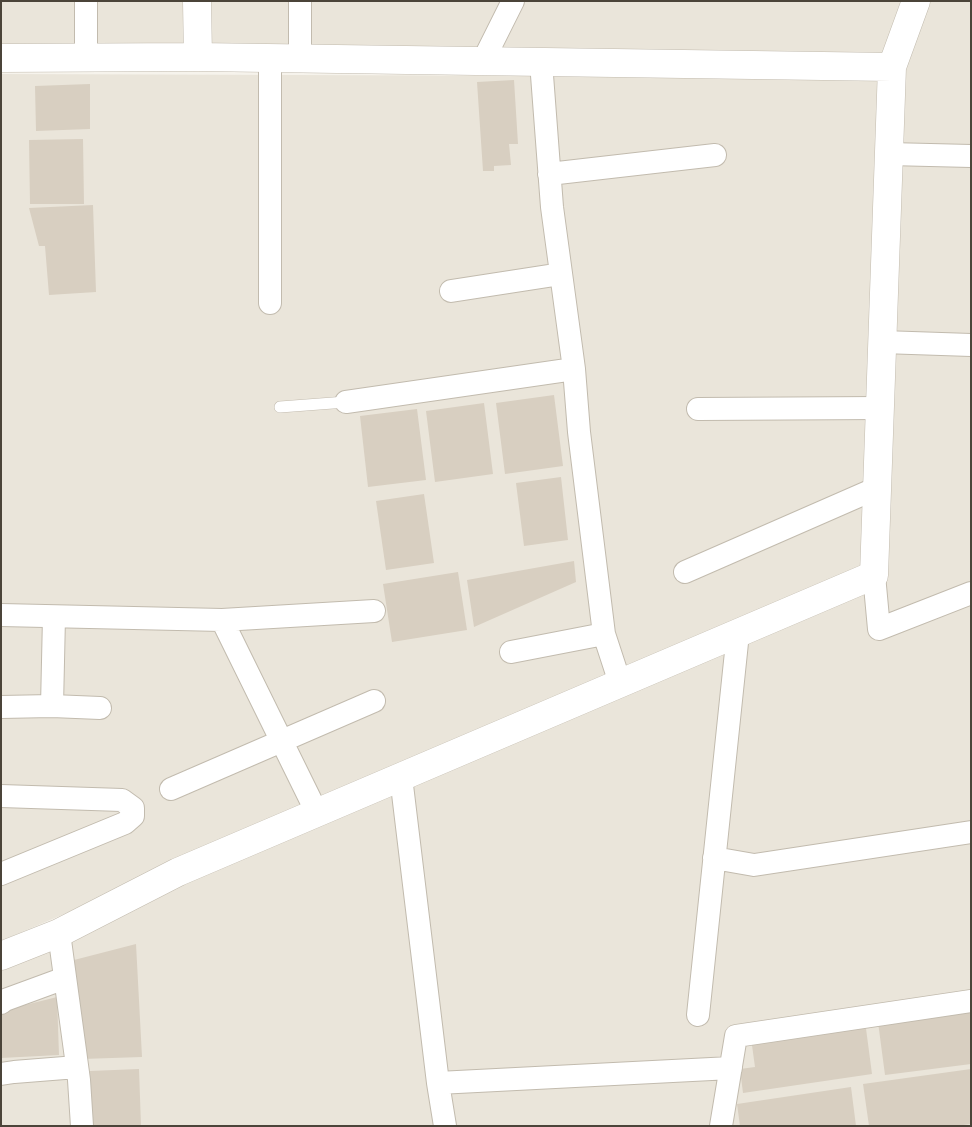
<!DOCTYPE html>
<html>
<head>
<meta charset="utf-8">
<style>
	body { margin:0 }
	#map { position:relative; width:972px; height:1127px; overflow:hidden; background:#f6f3ec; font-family:"Alegreya Sans",sans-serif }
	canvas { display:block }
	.frame { position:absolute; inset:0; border:2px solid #4b4439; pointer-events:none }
</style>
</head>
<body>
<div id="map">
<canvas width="972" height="1127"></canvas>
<div class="frame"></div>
</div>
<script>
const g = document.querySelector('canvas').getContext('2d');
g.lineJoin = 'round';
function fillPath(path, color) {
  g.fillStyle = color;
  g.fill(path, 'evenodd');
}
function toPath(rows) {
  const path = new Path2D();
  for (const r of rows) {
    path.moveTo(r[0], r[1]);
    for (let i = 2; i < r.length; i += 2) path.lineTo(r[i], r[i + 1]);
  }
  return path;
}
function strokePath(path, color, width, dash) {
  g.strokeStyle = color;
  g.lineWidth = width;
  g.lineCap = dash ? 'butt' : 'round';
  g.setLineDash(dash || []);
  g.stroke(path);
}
const residential = toPath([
	[1,1,187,1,188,49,1,50],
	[203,1,904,1,888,61,203,51],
	[926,1,971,1,971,587,886,620,880,575,900,70],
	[1,74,882,77,865,571,1,941],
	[870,580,877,632,971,596,971,1126,1,1126,1,958]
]);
const building = toPath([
	[514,80,518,144,509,144,511,165,494,166,494,171,483,171,477,82],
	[90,84,90,129,36,131,35,86],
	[83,139,84,204,30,204,29,140],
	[93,205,96,292,49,295,45,246,39,246,29,208],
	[554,395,563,466,505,474,496,403],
	[484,403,493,474,435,482,426,411],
	[417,409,426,480,368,487,360,416],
	[561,477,568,540,524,546,516,483],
	[424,494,434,563,386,570,376,501],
	[574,561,576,582,474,627,467,580],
	[458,572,467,630,392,642,383,584],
	[136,944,142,1057,82,1059,74,960],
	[57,997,59,1055,1,1058,1,1011],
	[971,1009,971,1064,885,1075,878,1022],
	[865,1021,872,1074,743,1093,740,1069,755,1067,751,1038],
	[139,1069,141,1126,92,1126,90,1071],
	[971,1069,971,1124,956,1126,869,1126,863,1084],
	[851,1087,856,1126,740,1126,737,1104]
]);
const service = toPath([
	[280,407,346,402]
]);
const minor = toPath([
	[86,1,86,58],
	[270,58,270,303],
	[300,58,300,1],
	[483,61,513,1],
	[541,62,552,207,574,369,579,432,604,634,620,683],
	[889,154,971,156],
	[549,174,715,155],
	[451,291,561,274],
	[882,342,971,345],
	[346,402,574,369],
	[698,409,880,408],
	[685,572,877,488],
	[874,575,879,629,971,593],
	[1,615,222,620,374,611],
	[222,620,317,813],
	[511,652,604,634],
	[52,706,54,617],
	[1,707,52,706,100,708],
	[401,777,438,1083,445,1126],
	[171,789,374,701],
	[1,796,122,800,133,808,133,816,125,823,1,874],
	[714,858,754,865,971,832],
	[59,933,79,1080,82,1126],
	[1,1003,5,1000,65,978],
	[698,1015,738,633],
	[1,1074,14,1072,77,1067],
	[438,1083,731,1068],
	[721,1126,736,1036,971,1001]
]);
const tertiary = toPath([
	[197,1,198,57],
	[1,58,198,57,892,67,874,575,178,872,59,933,1,956],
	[892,67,916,1]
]);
fillPath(residential, '#eae5da');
fillPath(building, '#d8cfc1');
strokePath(service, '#c2bbae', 12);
strokePath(minor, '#c2bbae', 24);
strokePath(tertiary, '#c2bbae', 29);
strokePath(service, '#fff', 11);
strokePath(minor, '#fff', 22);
strokePath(tertiary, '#fff', 28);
</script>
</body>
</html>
